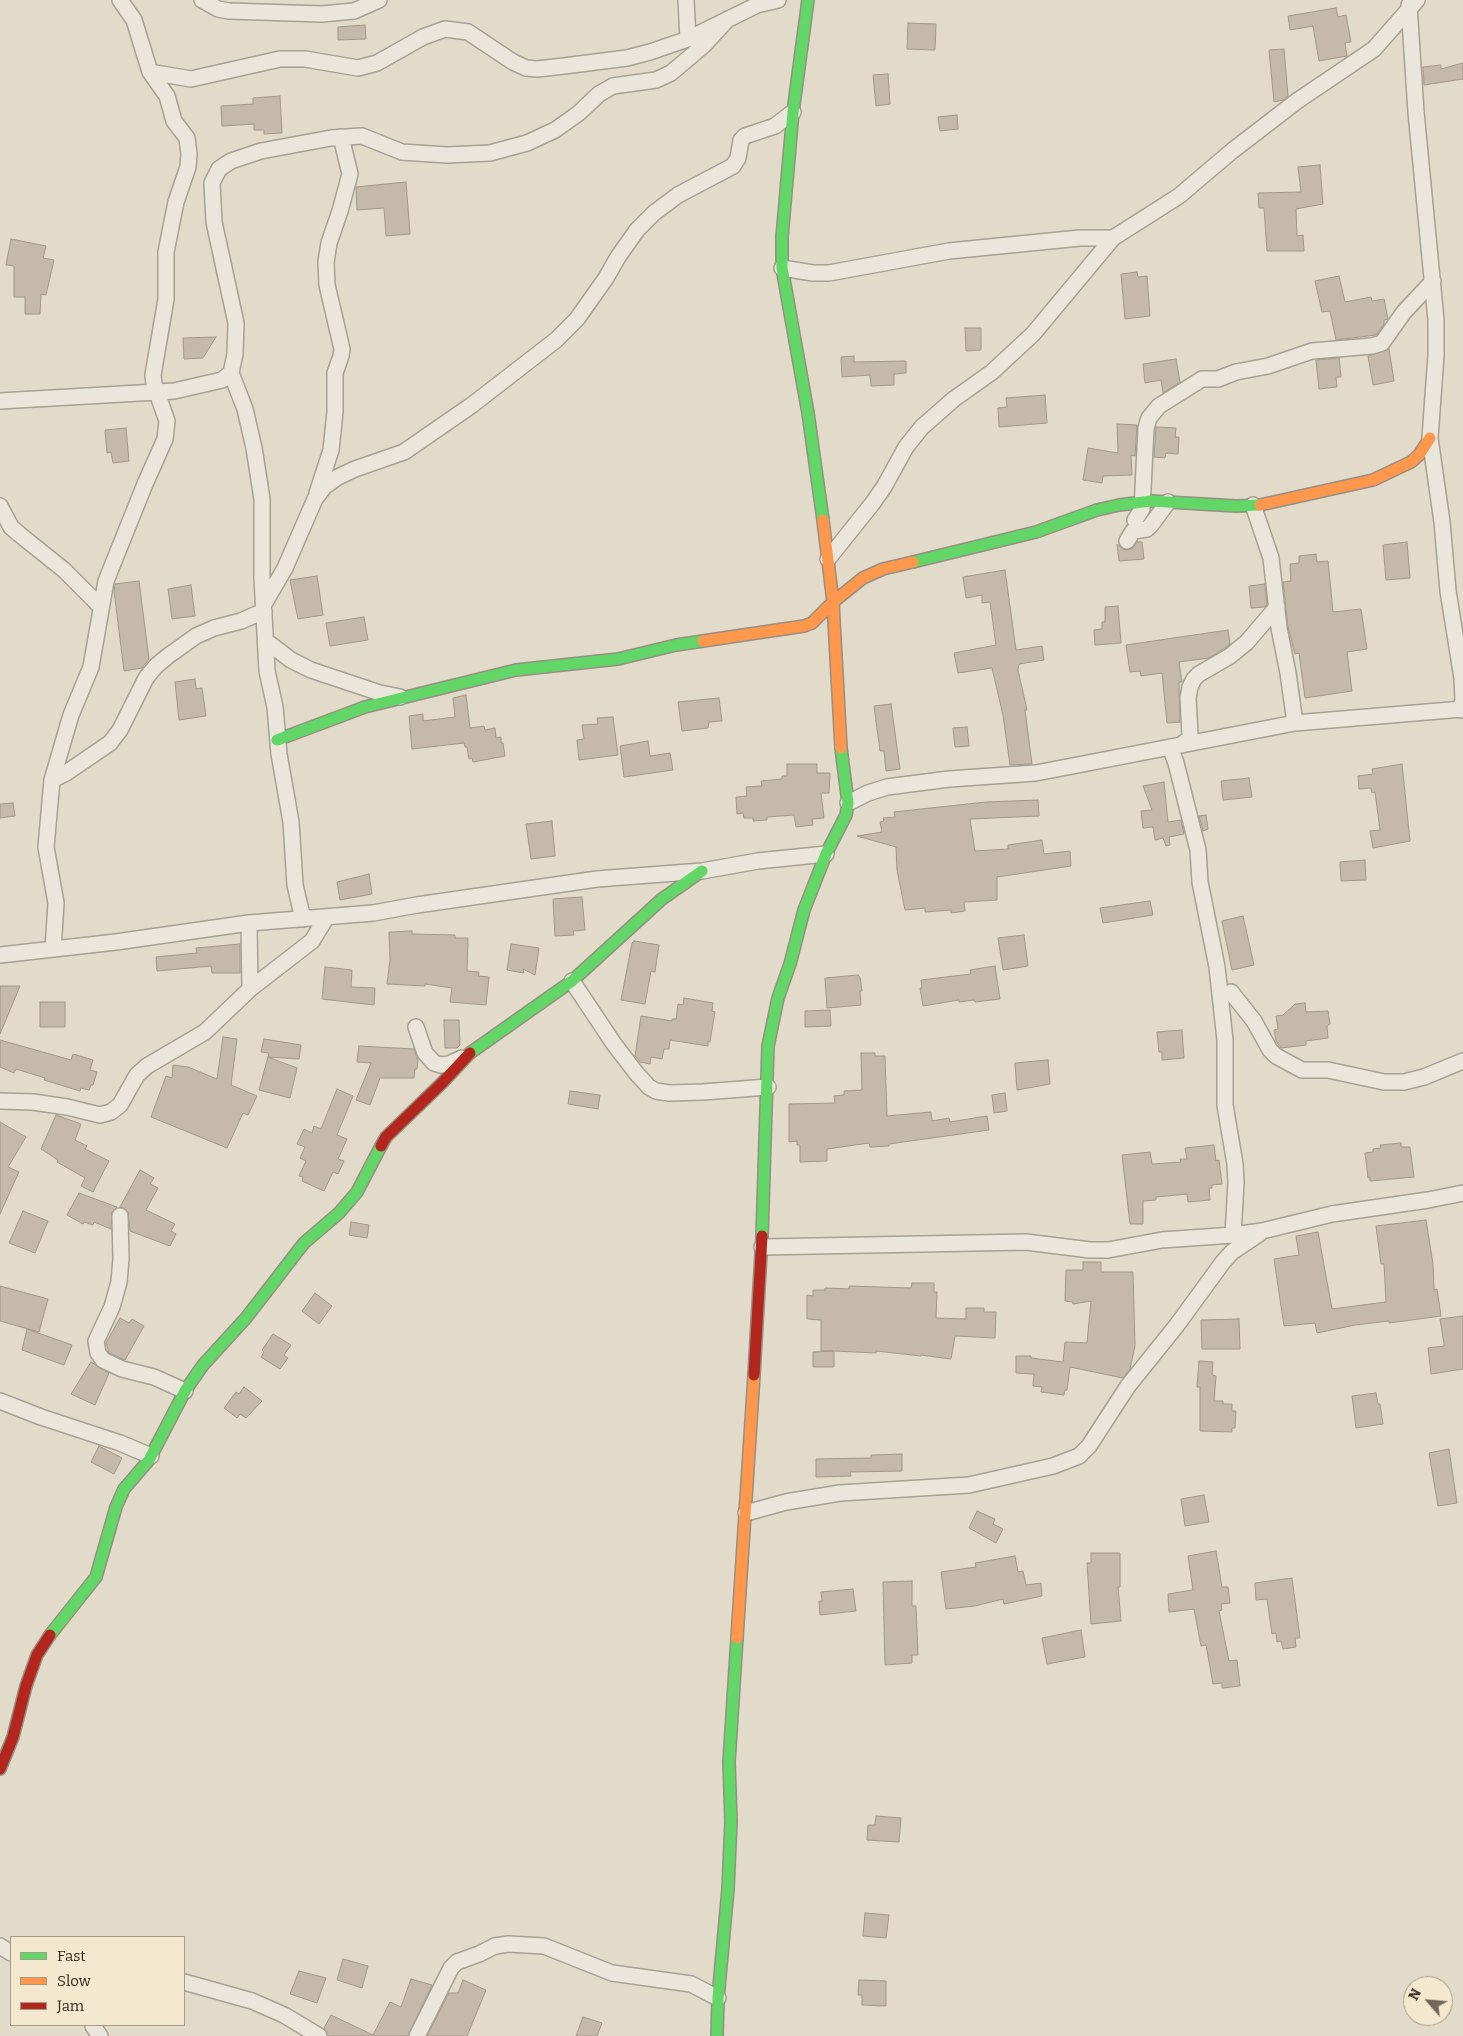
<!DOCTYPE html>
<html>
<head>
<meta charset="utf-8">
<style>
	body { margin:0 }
	#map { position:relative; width:1463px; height:2036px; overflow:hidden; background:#e2dbca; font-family:Bitter,serif }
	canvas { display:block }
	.legend { position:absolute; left:10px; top:1936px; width:175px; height:90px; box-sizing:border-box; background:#f4e9ce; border:1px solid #a79c87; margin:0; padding:6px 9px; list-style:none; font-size:15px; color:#34281c }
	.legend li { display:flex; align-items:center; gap:10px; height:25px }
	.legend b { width:25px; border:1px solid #a79c87 }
	.north { position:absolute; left:1403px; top:1976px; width:50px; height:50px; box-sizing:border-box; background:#f4e9ce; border:1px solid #a79c87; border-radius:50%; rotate:297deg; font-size:14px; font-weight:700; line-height:20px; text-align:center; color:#34281c }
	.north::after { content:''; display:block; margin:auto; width:18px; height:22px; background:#716759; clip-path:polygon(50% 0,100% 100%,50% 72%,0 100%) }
</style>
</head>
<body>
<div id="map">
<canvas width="1463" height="2036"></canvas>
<ul class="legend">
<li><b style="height:6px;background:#63d668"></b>Fast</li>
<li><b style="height:6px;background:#ff974d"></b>Slow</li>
<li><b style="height:6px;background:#b3261e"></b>Jam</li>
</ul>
<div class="north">N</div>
</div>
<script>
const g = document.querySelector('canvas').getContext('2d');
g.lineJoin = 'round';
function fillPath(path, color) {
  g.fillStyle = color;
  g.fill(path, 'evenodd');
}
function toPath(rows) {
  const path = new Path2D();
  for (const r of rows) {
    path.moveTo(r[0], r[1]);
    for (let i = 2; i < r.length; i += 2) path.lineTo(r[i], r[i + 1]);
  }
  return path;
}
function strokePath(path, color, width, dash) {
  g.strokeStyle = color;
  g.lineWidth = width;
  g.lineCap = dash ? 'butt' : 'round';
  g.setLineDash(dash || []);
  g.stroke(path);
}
const building = toPath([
	[1336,8,1338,17,1346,15,1351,42,1345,43,1347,56,1319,61,1313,26,1290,30,1288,16,1336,8],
	[908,23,936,24,935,50,907,49,908,23],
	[365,25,366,39,338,40,338,27,365,25],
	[1284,49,1288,96,1283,100,1274,102,1269,50,1284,49],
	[1463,63,1463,79,1424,85,1423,67,1441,65,1441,69,1463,63],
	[888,74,890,104,876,106,873,75,888,74],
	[280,96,282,133,264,134,264,130,254,130,254,124,222,126,221,106,253,104,253,98,280,96],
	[957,115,958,129,940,131,938,117,957,115],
	[1320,165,1323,204,1296,209,1297,236,1303,235,1304,251,1267,251,1264,208,1259,208,1258,193,1301,192,1298,167,1320,165],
	[406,182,410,234,386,236,384,208,357,210,356,187,406,182],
	[11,239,46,246,43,258,54,260,46,295,41,294,40,314,25,314,25,297,14,297,14,266,6,265,11,239],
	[1137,272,1138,277,1147,276,1150,316,1125,319,1121,274,1137,272],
	[1339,276,1345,302,1371,297,1372,301,1384,299,1388,319,1384,320,1384,324,1376,335,1336,340,1330,311,1322,312,1315,281,1339,276],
	[965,328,981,328,981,350,966,351,965,328],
	[216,337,203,358,184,359,183,338,216,337],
	[1389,349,1394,381,1373,385,1368,356,1389,349],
	[854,356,854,362,906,361,906,373,894,374,894,385,871,386,870,375,842,377,841,357,854,356],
	[1339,358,1341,377,1336,377,1337,387,1319,389,1316,360,1339,358],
	[1176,359,1180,382,1163,393,1161,380,1145,383,1143,364,1176,359],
	[1045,395,1047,423,999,427,998,408,1007,407,1006,398,1045,395],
	[1117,424,1137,425,1135,456,1131,455,1132,475,1103,476,1102,483,1083,480,1088,448,1118,453,1117,424],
	[1156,427,1176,428,1175,437,1179,437,1178,454,1166,453,1165,458,1154,457,1156,427],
	[126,428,129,461,113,463,111,452,107,453,105,430,126,428],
	[1137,542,1142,542,1144,559,1119,561,1117,544,1123,549,1127,550,1132,549,1137,542],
	[1407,542,1410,578,1386,580,1383,545,1407,542],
	[1316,554,1317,562,1328,561,1333,612,1361,609,1367,649,1347,652,1352,691,1305,698,1299,653,1295,654,1288,627,1283,582,1291,581,1290,564,1299,563,1299,556,1316,554],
	[1005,570,1016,650,1042,646,1044,660,1019,664,1018,670,1027,710,1025,710,1032,764,1010,765,1003,715,992,668,958,673,954,653,996,645,990,602,982,603,982,595,966,598,963,577,1005,570],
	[317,576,323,615,298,619,290,580,317,576],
	[139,581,149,659,142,668,124,671,114,591,115,584,139,581],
	[1265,584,1267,604,1265,607,1251,608,1249,586,1265,584],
	[191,585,195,616,172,619,168,589,191,585],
	[1118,606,1121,643,1095,645,1094,630,1102,629,1102,622,1105,622,1105,607,1118,606],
	[364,617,368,640,330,646,326,623,364,617],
	[1228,630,1230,644,1225,648,1209,658,1179,662,1182,682,1179,682,1180,722,1167,723,1162,673,1141,676,1140,671,1130,672,1126,645,1228,630],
	[195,679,196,689,202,688,206,716,179,720,175,682,195,679],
	[466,695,470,728,484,726,485,730,495,728,496,738,501,737,501,743,503,743,505,756,473,762,472,758,469,759,467,747,465,747,464,743,412,749,409,716,423,714,423,721,455,717,453,698,466,695],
	[719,698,722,721,709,722,708,728,682,731,678,702,719,698],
	[891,704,900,769,886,771,884,751,880,751,874,706,891,704],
	[613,717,618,755,579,760,577,740,584,739,582,725,598,724,597,718,613,717],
	[967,727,969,746,955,747,953,728,967,727],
	[648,741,650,756,670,753,673,770,624,777,620,746,648,741],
	[787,764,817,764,817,773,830,773,829,793,821,793,824,818,812,819,813,825,796,827,794,815,767,817,767,820,753,821,753,818,744,818,743,813,737,814,736,797,747,796,746,787,762,786,761,781,782,779,782,776,787,776,787,764],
	[1402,764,1410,841,1373,848,1370,831,1380,830,1375,792,1372,793,1371,788,1359,789,1358,776,1373,774,1372,769,1402,764],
	[1249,778,1252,797,1223,800,1221,781,1249,778],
	[1164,782,1168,822,1181,820,1184,834,1169,837,1170,845,1166,846,1163,838,1155,840,1153,827,1143,828,1141,811,1152,810,1143,786,1164,782],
	[1038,800,1039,816,970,819,975,851,1008,849,1008,845,1042,840,1044,854,1070,851,1071,866,997,877,997,900,964,902,965,911,951,913,951,910,925,912,925,908,905,910,897,870,896,847,857,836,882,832,880,822,884,821,883,818,895,817,894,812,986,802,1038,800],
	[13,803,15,816,0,818,0,804,13,803],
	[1206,815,1208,829,1203,831,1199,816,1206,815],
	[552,821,555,856,531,859,526,824,552,821],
	[1365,860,1366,880,1341,881,1340,862,1365,860],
	[369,874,372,894,340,900,337,882,369,874],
	[582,897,585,930,573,931,574,935,555,936,553,899,582,897],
	[1150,901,1153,915,1103,923,1100,908,1150,901],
	[1243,916,1254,965,1232,970,1222,921,1243,916],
	[412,931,412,934,455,935,455,938,468,938,467,971,479,972,478,976,489,977,486,1005,450,1002,452,988,425,984,425,986,387,984,390,960,389,932,412,931],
	[1024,935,1028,966,1003,970,998,938,1024,935],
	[634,941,659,945,655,972,651,971,645,1004,621,1000,632,943,634,941],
	[240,944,240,973,212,973,211,966,157,971,156,957,197,953,196,948,240,944],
	[511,944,539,948,535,975,523,969,524,973,507,970,511,944],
	[995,966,1000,999,975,1002,974,1000,959,1002,959,1000,923,1006,920,988,922,988,921,980,971,974,970,970,995,966],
	[325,967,352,970,351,987,375,988,374,1005,322,999,325,967],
	[858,975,860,977,862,991,860,991,861,1005,827,1008,825,978,858,975],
	[0,986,20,986,0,1034,0,986],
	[684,998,713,1003,712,1011,715,1012,710,1042,708,1041,708,1046,670,1040,669,1049,664,1049,662,1059,651,1057,650,1064,640,1062,635,1056,641,1016,672,1021,672,1019,676,1019,678,1004,683,1005,684,998],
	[40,1002,65,1002,65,1027,40,1027,40,1002],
	[1305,1003,1306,1012,1328,1011,1330,1024,1327,1026,1328,1038,1306,1041,1306,1045,1281,1048,1276,1041,1274,1030,1278,1029,1276,1016,1283,1015,1295,1004,1305,1003],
	[830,1010,831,1026,805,1027,805,1011,830,1010],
	[444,1020,459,1020,460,1045,457,1048,445,1048,444,1020],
	[1182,1030,1184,1058,1162,1060,1162,1052,1159,1052,1157,1032,1182,1030],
	[223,1037,237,1039,231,1085,257,1096,248,1115,243,1113,227,1148,151,1117,166,1076,172,1078,173,1065,188,1067,217,1079,223,1037],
	[264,1039,301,1045,299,1059,268,1057,269,1053,261,1052,264,1039],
	[0,1040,71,1060,73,1054,93,1060,90,1070,97,1072,93,1085,91,1085,89,1090,81,1088,80,1091,44,1080,45,1078,16,1069,14,1073,0,1067,0,1040],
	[359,1046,414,1049,418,1060,417,1069,415,1069,414,1078,380,1078,370,1105,356,1100,371,1063,357,1062,359,1046],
	[861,1053,875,1053,875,1056,885,1056,887,1116,931,1112,932,1121,949,1118,950,1122,987,1116,989,1130,889,1144,889,1146,870,1147,869,1143,827,1149,827,1161,800,1162,800,1145,797,1145,797,1141,789,1142,789,1104,835,1103,834,1096,844,1095,844,1091,862,1090,861,1053],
	[268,1057,297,1068,290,1098,259,1090,268,1057],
	[1048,1060,1050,1084,1017,1090,1015,1063,1048,1060],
	[337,1089,353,1096,337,1135,347,1139,338,1159,344,1161,338,1174,333,1172,324,1191,302,1181,303,1177,299,1176,306,1161,300,1158,305,1147,297,1144,304,1129,312,1133,314,1126,321,1129,337,1089],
	[570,1091,600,1095,598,1109,568,1104,570,1091],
	[1005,1093,1007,1111,994,1113,992,1095,1005,1093],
	[56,1115,81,1124,75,1140,87,1146,85,1149,109,1161,93,1192,81,1186,85,1178,57,1162,58,1160,41,1149,56,1115],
	[0,1122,26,1137,8,1167,19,1172,0,1214,0,1122],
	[1401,1143,1401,1147,1410,1147,1414,1177,1370,1181,1370,1177,1368,1178,1365,1153,1373,1152,1373,1149,1381,1148,1380,1145,1401,1143],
	[1214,1145,1216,1161,1219,1160,1222,1184,1212,1185,1212,1188,1209,1188,1210,1200,1188,1202,1187,1194,1156,1197,1156,1200,1143,1201,1143,1224,1130,1224,1122,1155,1150,1152,1152,1164,1181,1162,1180,1159,1187,1159,1185,1148,1214,1145],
	[140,1170,154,1178,150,1184,158,1188,146,1210,175,1224,171,1231,176,1234,170,1246,130,1231,128,1212,120,1207,140,1170],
	[79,1193,117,1207,112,1212,111,1229,94,1222,93,1225,84,1222,83,1224,67,1215,79,1193],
	[23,1211,48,1221,35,1253,9,1243,23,1211],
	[1426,1220,1433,1264,1434,1290,1437,1289,1441,1316,1389,1323,1389,1321,1355,1325,1317,1333,1315,1323,1284,1326,1274,1259,1299,1255,1296,1236,1318,1232,1332,1309,1386,1302,1384,1264,1381,1264,1376,1226,1426,1220],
	[351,1222,369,1225,367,1238,349,1235,351,1222],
	[1083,1262,1101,1262,1101,1272,1133,1272,1135,1346,1130,1369,1123,1378,1070,1367,1067,1390,1065,1390,1064,1395,1041,1392,1042,1387,1033,1386,1034,1374,1016,1373,1016,1356,1031,1356,1031,1358,1063,1362,1065,1342,1087,1343,1091,1301,1073,1304,1073,1302,1065,1301,1066,1270,1083,1270,1083,1262],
	[912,1283,934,1283,934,1292,937,1292,936,1318,966,1319,966,1308,984,1308,984,1312,996,1312,995,1338,955,1336,951,1359,921,1355,921,1356,876,1351,876,1353,834,1351,834,1367,813,1367,813,1352,833,1351,821,1351,821,1320,807,1319,807,1295,813,1296,813,1290,825,1290,825,1288,849,1289,849,1286,911,1288,912,1283],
	[0,1286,48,1299,39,1332,0,1321,0,1286],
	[315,1293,332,1306,319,1324,302,1311,315,1293],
	[1463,1316,1463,1369,1431,1374,1428,1348,1444,1346,1444,1344,1440,1319,1463,1316],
	[120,1318,129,1323,132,1319,144,1326,125,1360,109,1353,106,1343,120,1318],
	[1239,1319,1240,1349,1202,1349,1201,1320,1239,1319],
	[27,1329,72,1345,64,1365,22,1350,27,1329],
	[273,1334,291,1345,284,1355,288,1358,280,1369,261,1357,264,1352,262,1350,273,1334],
	[1199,1361,1213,1362,1212,1375,1216,1376,1214,1401,1223,1401,1223,1404,1232,1404,1232,1411,1236,1411,1235,1428,1232,1428,1232,1432,1200,1431,1200,1387,1197,1387,1199,1361],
	[91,1362,109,1373,95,1405,71,1394,91,1362],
	[244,1387,262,1401,246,1418,240,1414,237,1418,224,1408,236,1392,239,1394,244,1387],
	[1376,1393,1378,1404,1380,1404,1383,1424,1356,1428,1352,1396,1376,1393],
	[99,1446,122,1458,114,1474,91,1462,99,1446],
	[1449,1449,1457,1503,1438,1506,1429,1453,1449,1449],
	[902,1454,902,1471,850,1472,851,1476,816,1477,816,1459,871,1458,871,1455,902,1454],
	[1204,1495,1209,1522,1185,1526,1181,1499,1204,1495],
	[977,1511,995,1519,993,1524,1003,1529,996,1543,969,1528,977,1511],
	[1216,1551,1222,1587,1228,1587,1230,1603,1221,1604,1222,1610,1219,1611,1229,1661,1237,1660,1240,1686,1222,1688,1222,1683,1213,1684,1206,1645,1201,1646,1194,1609,1169,1612,1168,1594,1193,1590,1188,1556,1216,1551],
	[1091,1553,1120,1553,1120,1587,1118,1587,1121,1621,1091,1624,1087,1563,1091,1563,1091,1553],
	[1015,1556,1018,1572,1023,1571,1026,1585,1041,1583,1042,1596,1004,1604,1003,1599,975,1606,946,1609,941,1572,976,1567,975,1563,1015,1556],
	[1292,1578,1300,1638,1295,1638,1296,1647,1283,1649,1281,1641,1277,1642,1276,1633,1272,1634,1267,1599,1256,1600,1255,1583,1292,1578],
	[912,1581,912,1606,916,1606,918,1655,912,1655,912,1663,885,1665,883,1582,912,1581],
	[853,1589,856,1611,820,1615,819,1601,822,1601,821,1592,853,1589],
	[1081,1630,1085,1657,1047,1664,1042,1638,1081,1630],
	[876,1816,901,1818,899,1842,867,1840,868,1825,875,1825,876,1816],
	[865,1913,889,1915,886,1938,863,1936,865,1913],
	[343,1959,368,1966,362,1988,337,1980,343,1959],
	[299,1971,326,1978,317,2003,290,1994,299,1971],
	[411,1979,432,1985,408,2036,328,2036,324,2028,331,2015,373,2035,390,2002,401,2007,411,1979],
	[463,1980,486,1990,467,2036,427,2036,449,1993,458,1993,463,1980],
	[859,1980,886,1981,886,2006,862,2005,862,1995,858,1995,859,1980],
	[583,2017,602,2023,597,2036,576,2036,583,2017]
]);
const street = toPath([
	[202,0,218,9,229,11,322,14,354,11,379,0],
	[686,0,688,39],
	[1409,5,1416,112,1436,320,1436,355,1430,438,1442,522,1448,591,1462,678,1463,700,1461,710],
	[150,72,191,79,280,59,305,59,358,68,377,63,423,37,445,29,468,32,513,62,526,68,537,69,564,66,627,58,650,52,688,39,757,5,778,0],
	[782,268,813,273,829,273,949,251,1080,238,1113,238],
	[231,373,245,409,254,448,262,499,262,578,267,671,275,707,279,754,291,822,295,885,303,919],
	[0,401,174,391,222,380,231,373,235,354,236,323,214,222,212,183,219,169,231,161,261,151,331,138,362,136,402,152,447,155,490,153,527,143,555,130,579,113,599,94,613,86,656,80,671,73,704,45,728,19],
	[317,493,331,450,335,412,335,373,341,356,342,349,327,285,326,262,329,243,340,211,350,174,341,137],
	[1253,505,1271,558,1279,628,1288,673,1295,723],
	[0,506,11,527,19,534,64,570,101,607],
	[1135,520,1142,509,1146,428,1149,418,1159,406,1202,379,1218,379,1236,372,1268,366,1312,351,1372,346,1382,343,1404,312,1433,281],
	[1127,541,1133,531,1147,529,1151,525,1168,502],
	[828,559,872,504,884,487,906,447,922,427,954,399,992,372,1033,334,1113,238,1179,196,1232,151,1297,101,1374,49,1417,0],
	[264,604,285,568,315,499,324,487,338,477,355,469,404,452,472,405,556,340,577,319,606,278,618,257,637,230,654,213,678,195,733,166,738,158,741,140,745,136,775,126,793,112],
	[266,641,291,660,311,670,380,693,400,697],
	[1181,745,1189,739,1190,735,1188,698,1190,687,1194,679,1199,674,1230,656,1247,642,1277,607],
	[1170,747,1176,763,1198,850,1200,882,1217,967,1225,1040,1225,1105,1235,1164,1236,1182,1233,1235],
	[52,780,66,773,110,743,120,730,146,678,156,666,168,656,196,636,214,628,241,621,264,611],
	[848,803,868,793,887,787,949,779,1036,773,1295,723,1463,709],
	[249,923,250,989],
	[53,949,56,903,46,847,52,780,71,715,91,667,106,581,145,484,165,439,167,421,154,384,153,375,166,299,166,252,176,202,188,167,189,154,187,138,174,121,167,96,150,72,134,20,120,0],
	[0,955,116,942,249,923,373,913,417,905,597,879,702,871,758,861,826,854],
	[572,981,614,1044,637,1074,649,1087,656,1091,669,1093,703,1092,768,1087],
	[1231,992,1254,1021,1270,1050,1276,1056,1302,1070,1328,1070,1384,1082,1404,1082,1424,1077,1463,1061],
	[416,1027,425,1053,434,1063,441,1065,449,1064,462,1058],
	[0,1101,33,1102,67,1107,100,1115,111,1112,120,1105,137,1075,147,1066,205,1032,250,989,312,941,326,918],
	[120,1216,121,1259,119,1282,112,1307,96,1341,98,1353,103,1360,122,1369,154,1377,185,1391],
	[762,1247,1026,1242,1090,1250,1108,1250,1162,1240,1233,1235,1262,1231,1332,1214,1428,1200,1463,1193],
	[0,1401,41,1417,120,1443,151,1456],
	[746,1513,786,1502,840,1493,969,1485,1053,1466,1079,1456,1089,1446,1128,1386,1177,1325,1223,1262,1232,1252,1259,1234],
	[0,1946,11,1953],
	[184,1982,252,2001,284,2015,319,2036],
	[93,2026,100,2036],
	[417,2036,451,1968,457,1962,479,1954,495,1946,508,1944,544,1946,612,1973,691,1984,718,1998]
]);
const fast = toPath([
	[808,0,793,112,782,237,782,268,808,413,823,520],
	[913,562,1036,532,1097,510,1119,505,1151,501,1236,506,1260,505],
	[277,740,365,707,516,670,618,659,676,645,703,641],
	[470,1053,572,981,662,899,702,871],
	[762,1236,768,1046,778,998,790,964,804,910,826,854,846,815,848,803,841,748],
	[50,1635,96,1577,116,1507,124,1489,149,1460,185,1391,203,1365,246,1318,304,1243,339,1213,357,1192,381,1146],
	[717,2036,718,1998,728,1889,731,1821,729,1762,737,1638]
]);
const slow = toPath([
	[1260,505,1373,480,1411,462,1419,455,1430,438],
	[823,520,833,602,841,748],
	[703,641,804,626,812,623,833,602,863,578,883,569,913,562],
	[737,1638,754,1375]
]);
const jam = toPath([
	[381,1146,386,1137,442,1083,470,1053],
	[754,1375,762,1236],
	[0,1769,13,1737,26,1686,37,1655,50,1635]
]);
fillPath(building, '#c5b9ab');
strokePath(building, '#a29689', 1);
strokePath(street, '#a7a094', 18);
strokePath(fast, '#968f83', 14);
strokePath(slow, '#968f83', 14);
strokePath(jam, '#968f83', 14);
strokePath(street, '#eae6db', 15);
strokePath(fast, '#63d668', 11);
strokePath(slow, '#ff974d', 11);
strokePath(jam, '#b3261e', 11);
</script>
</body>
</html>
